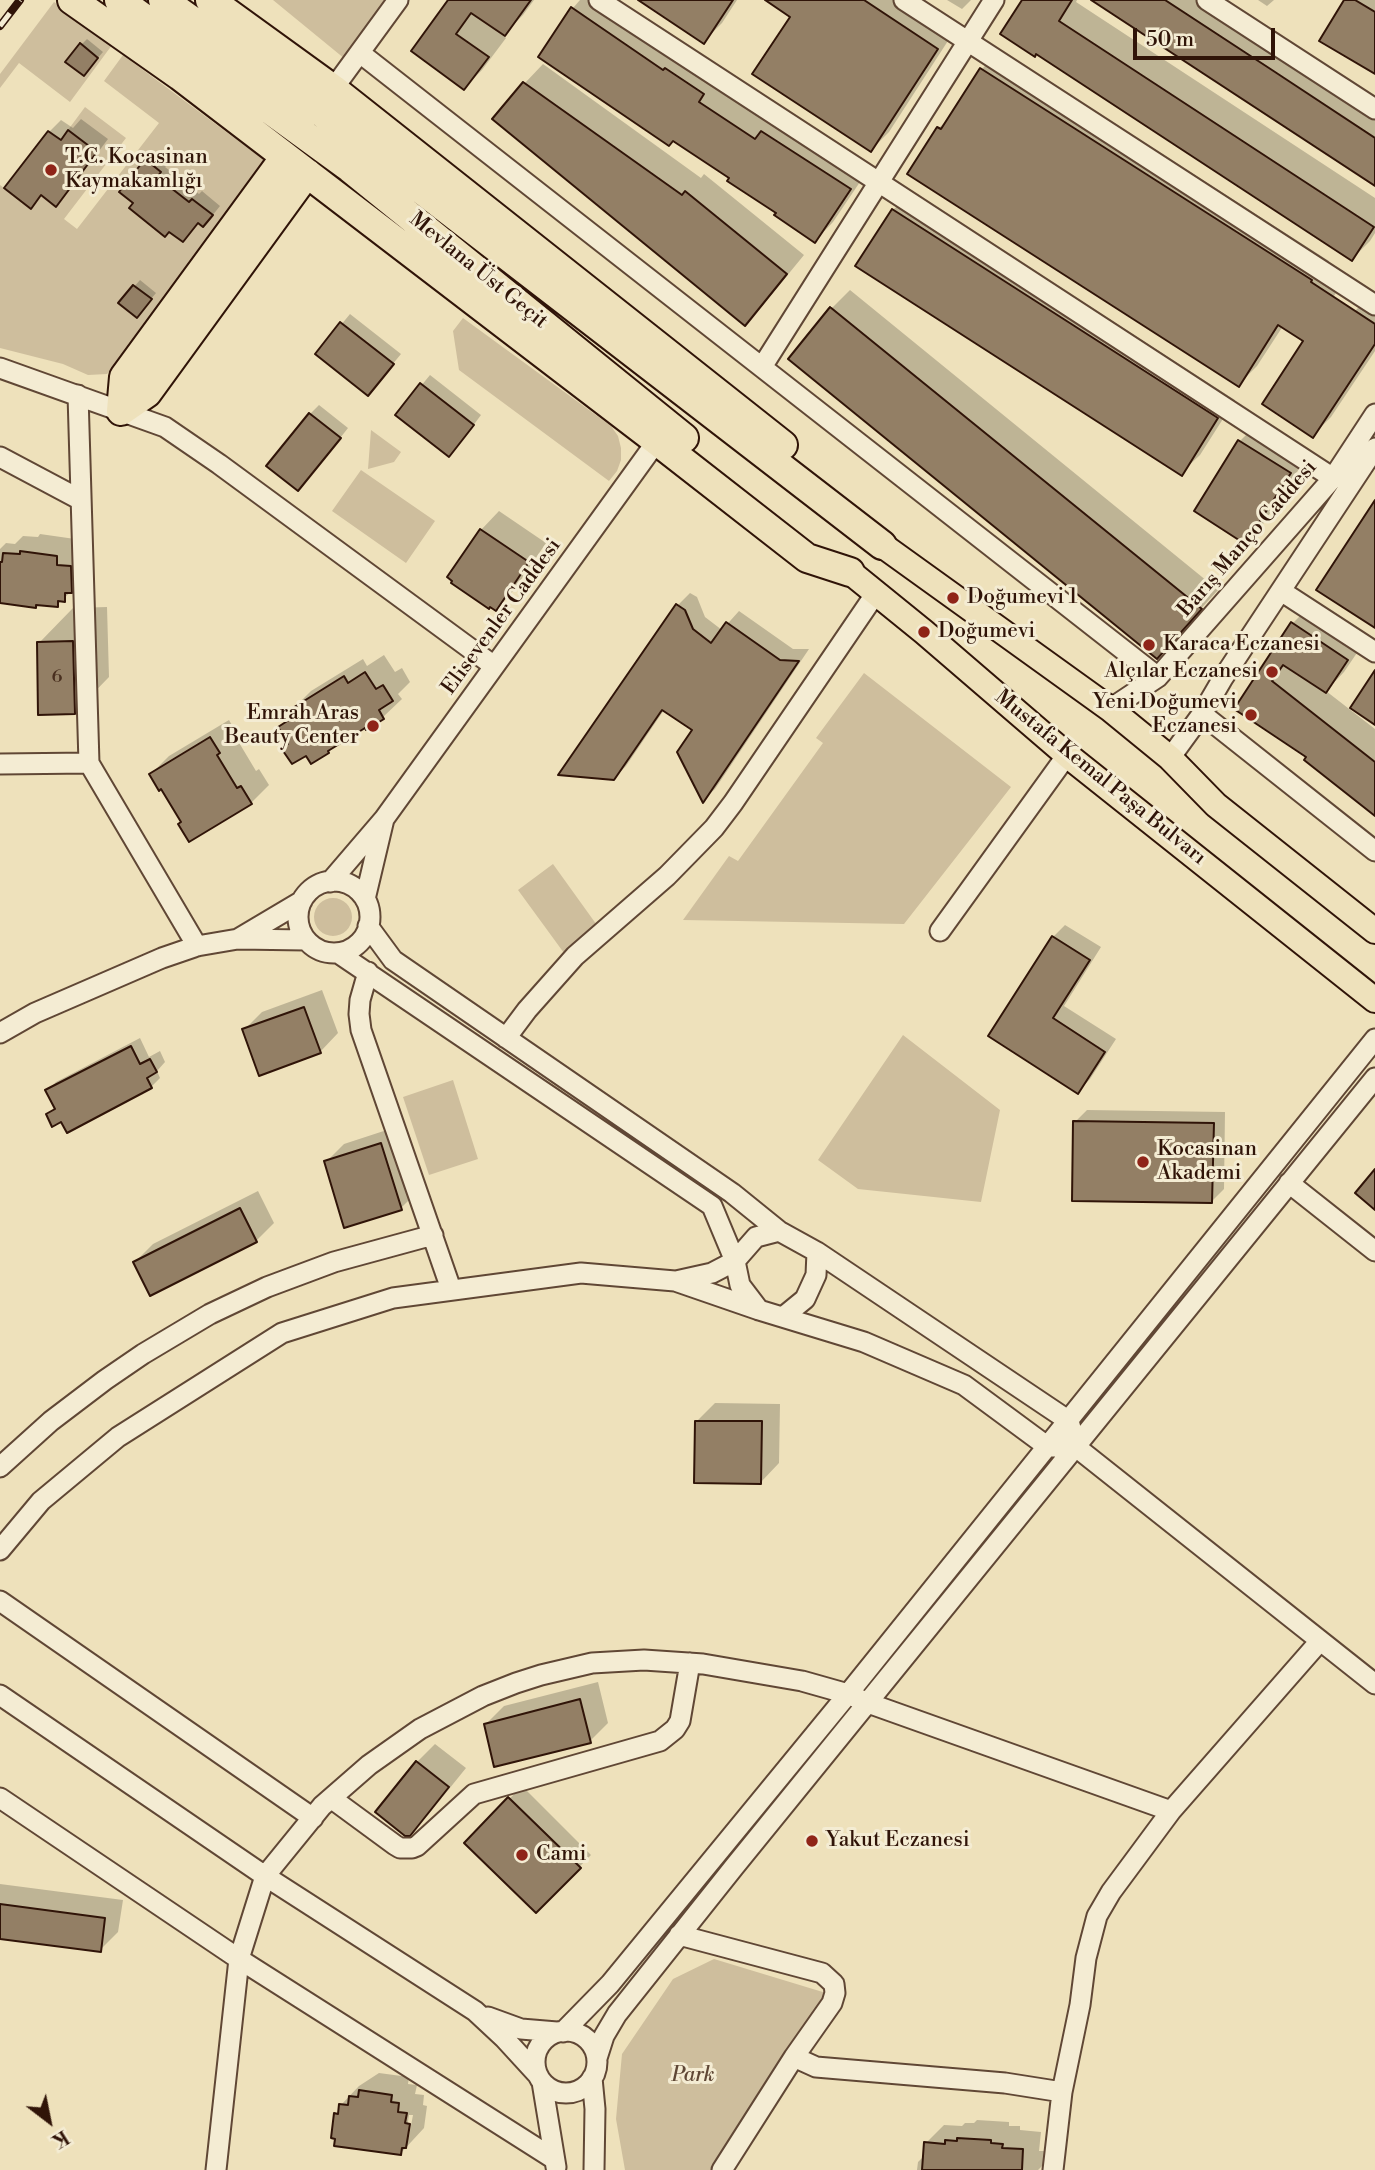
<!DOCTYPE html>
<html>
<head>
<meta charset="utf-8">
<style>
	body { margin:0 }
	#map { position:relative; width:1375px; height:2170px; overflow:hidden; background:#eee1bb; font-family:"Libre Bodoni",serif }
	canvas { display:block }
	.north { position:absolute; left:14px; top:2086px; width:70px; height:70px; -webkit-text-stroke:5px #f4ecd3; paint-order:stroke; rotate:148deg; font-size:19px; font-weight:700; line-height:28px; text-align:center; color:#301408 }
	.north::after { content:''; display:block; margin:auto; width:24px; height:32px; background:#301408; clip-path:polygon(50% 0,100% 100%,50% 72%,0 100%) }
	.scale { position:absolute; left:1133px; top:28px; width:142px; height:32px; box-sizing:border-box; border:4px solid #301408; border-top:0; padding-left:9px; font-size:21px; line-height:24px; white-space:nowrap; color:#301408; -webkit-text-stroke:5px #f4ecd3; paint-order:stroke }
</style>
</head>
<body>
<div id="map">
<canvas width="1375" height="2170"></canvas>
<div class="north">K</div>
<div class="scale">50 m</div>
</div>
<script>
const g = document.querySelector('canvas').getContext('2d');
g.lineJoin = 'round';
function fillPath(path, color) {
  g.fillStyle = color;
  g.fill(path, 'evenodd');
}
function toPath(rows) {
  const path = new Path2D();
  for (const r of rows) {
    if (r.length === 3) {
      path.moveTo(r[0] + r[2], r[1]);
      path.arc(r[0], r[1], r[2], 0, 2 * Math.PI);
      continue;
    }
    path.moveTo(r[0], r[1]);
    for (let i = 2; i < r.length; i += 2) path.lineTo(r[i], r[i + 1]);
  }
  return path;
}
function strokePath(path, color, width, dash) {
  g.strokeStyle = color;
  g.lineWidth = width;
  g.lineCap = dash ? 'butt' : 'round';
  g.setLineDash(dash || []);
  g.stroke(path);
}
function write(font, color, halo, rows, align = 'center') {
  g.font = font + ' "Libre Bodoni",serif';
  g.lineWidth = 6;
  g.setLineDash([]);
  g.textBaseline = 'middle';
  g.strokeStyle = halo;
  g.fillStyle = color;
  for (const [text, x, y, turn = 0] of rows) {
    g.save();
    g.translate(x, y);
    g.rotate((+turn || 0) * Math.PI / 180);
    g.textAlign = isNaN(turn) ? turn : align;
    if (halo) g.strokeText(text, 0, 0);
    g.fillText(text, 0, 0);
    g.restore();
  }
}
const green = toPath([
	[273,0,386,0,345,59],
	[54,2,112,45,70,102,19,63,0,88,0,74],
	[123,55,268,163,118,362,107,374,88,375,63,364,0,348,0,185,30,208,41,195,57,206,97,152,68,130,85,107,126,138,64,219,77,229,159,123,104,81],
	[463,318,611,426,618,436,621,448,621,460,617,471,609,481,459,370,453,331],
	[371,430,401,452,394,462,368,469],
	[361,470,435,521,406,563,332,511],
	[864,673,1011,787,904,924,683,920,729,856,738,861,823,743,816,738],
	[553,864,599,928,564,953,518,890],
	[333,917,19],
	[903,1035,1000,1110,981,1202,858,1189,818,1160],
	[453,1080,478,1159,429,1175,403,1097],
	[714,1959,826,1993,719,2170,625,2170,616,2119,622,2054,673,1979]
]);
const shadow = toPath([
	[451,0,534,0,523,15,503,35,506,38,482,70,464,88],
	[580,0,606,0,868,170,833,222,815,241,732,178,540,57,573,8],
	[641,0,737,0,722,23,704,41],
	[768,0,909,0,955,30,889,132,871,150,793,16],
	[947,0,971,0,962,9],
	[1024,0,1077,0,1076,2,1375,198,1375,233,1370,241,1352,259],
	[1094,0,1210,0,1375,108,1375,184],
	[1258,0,1274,0,1267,6],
	[1346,0,1375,0,1375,72],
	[87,39,103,52,89,68,81,45],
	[1000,50,1329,261,1328,263,1347,276,1319,319,1283,326,1257,366,1239,384,939,128,952,115,982,69],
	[543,64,701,178,704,174,804,255,763,305,745,324,495,119,525,83],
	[81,119,108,139,68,192,56,204,43,194,30,206,6,188,49,132,61,120,73,128],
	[155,152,169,163,165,167,199,194,202,191,220,206,212,216,199,222,135,203,146,161],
	[912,192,1235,400,1200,455,1181,473,893,210],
	[140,280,156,293,142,310,121,302],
	[850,290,1218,590,1157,657,791,359,832,308],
	[1373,293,1375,294,1375,351,1331,417,1313,435,1355,311],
	[350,314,401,354,368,394,317,354],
	[430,375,481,415,458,446,397,415],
	[319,405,348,428,307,480,310,414],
	[1258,423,1308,455,1263,524,1244,542,1196,511,1240,441],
	[499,511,546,543,514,590,496,609,449,577,481,530],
	[40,534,75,539,82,581,57,605,38,604,35,606,0,601,0,549,6,543,15,544,23,536,38,537],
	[690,593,697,597,705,617,722,630,739,611,793,649,809,649,715,789,703,800,694,730,664,710,626,766,613,779,562,773,678,605],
	[1311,605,1365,641,1344,672,1326,691,1375,729,1375,814,1309,756,1236,709,1293,623],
	[107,607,109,677,75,712,39,643,73,608],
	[384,655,395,672,402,668,410,682,398,694,402,699,383,717,367,728,365,726,336,744,328,752,306,753,284,748,289,742,280,727,295,712,293,709,311,691,363,659,367,666],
	[229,720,237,734,235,736,256,771,259,769,269,785,251,803,183,822,162,787,151,774,169,756],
	[1065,925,1101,947,1064,1006,1116,1039,1090,1079,1078,1092,990,1036,1053,937],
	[322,990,338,1033,320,1052,244,1030,262,1012],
	[140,1038,149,1057,160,1051,165,1062,157,1071,160,1078,151,1087,62,1120,48,1114,55,1107,47,1091,56,1082],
	[1087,1110,1225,1112,1224,1189,1212,1201,1075,1122],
	[399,1126,419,1190,401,1208,326,1162,344,1144],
	[258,1191,274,1223,256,1241,135,1262,153,1244],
	[715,1403,780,1404,779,1463,761,1482,697,1421],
	[598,1682,608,1723,590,1741,486,1724,504,1706],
	[435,1744,466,1768,428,1815,409,1834,417,1762],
	[522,1786,591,1855,536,1911,466,1843],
	[0,1884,123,1900,118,1932,100,1950,0,1937],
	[379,2073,409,2077,408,2084,417,2085,415,2094,424,2095,423,2105,427,2106,424,2128,400,2154,336,2114,341,2109,341,2105,359,2086],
	[409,2115,413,2115,409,2136,406,2136],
	[977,2120,1009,2122,1009,2126,1020,2126,1020,2130,1041,2132,1039,2151,1046,2151,1045,2163,1038,2170,917,2170,918,2162,925,2155,926,2143,944,2125,962,2126,965,2123,974,2123]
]);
const building = toPath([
	[448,0,531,0,505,36,471,13,456,34,489,57,464,90,411,51,448,0],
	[638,0,733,0,704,44,638,0],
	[765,0,864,0,938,49,871,152,752,74,790,17,765,0],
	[1022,0,1072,0,1059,21,1374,227,1352,261,1036,54,1035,57,1000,34,1022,0],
	[1091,0,1165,0,1272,70,1375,138,1375,186,1091,0],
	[1344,0,1355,0,1375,12,1375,74,1319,41,1344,0],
	[571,7,663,70,665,68,704,94,699,102,755,139,761,131,851,189,815,243,774,215,776,213,727,181,729,178,673,141,669,146,538,57,571,7],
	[80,43,98,58,84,76,65,62,80,43],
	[980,68,1312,280,1311,282,1375,324,1375,344,1313,438,1262,404,1303,341,1278,325,1239,387,907,174,937,127,941,129,980,68],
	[523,82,682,195,685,191,787,274,745,326,492,119,523,82],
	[68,130,97,152,56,207,41,195,31,209,4,188,48,131,61,140,68,130],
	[145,159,161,172,157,177,189,202,192,199,213,215,203,227,198,223,183,242,169,232,165,237,129,208,133,203,119,192,145,159],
	[892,209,1218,418,1182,476,855,266,892,209],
	[133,285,152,299,137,318,118,303,133,285],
	[830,307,1202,609,1157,659,788,359,830,307],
	[340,322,394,364,368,396,315,354,340,322],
	[420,383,474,425,449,457,395,415,420,383],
	[309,413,341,438,298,491,266,466,309,413],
	[1238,440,1291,473,1245,544,1194,511,1238,440],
	[1375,500,1375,628,1316,590,1375,500],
	[480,529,529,562,496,611,490,607,489,609,451,583,452,581,447,577,480,529],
	[20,551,57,556,57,565,71,566,72,593,65,593,65,602,58,601,58,607,36,605,36,608,0,603,0,562,2,562,3,553,20,554,20,551],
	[676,604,685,610,693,629,711,643,726,622,780,660,799,661,703,803,677,752,692,730,662,710,614,780,558,775,676,604],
	[1291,622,1348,660,1326,693,1283,665,1272,681,1375,762,1375,816,1304,760,1306,757,1234,709,1291,622],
	[73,641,75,714,38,715,37,642,73,641],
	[1375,670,1375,725,1350,708,1375,670],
	[365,672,376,689,383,685,393,701,379,710,384,719,366,730,365,728,328,751,329,753,311,764,306,756,292,764,281,748,288,744,278,727,295,716,291,709,344,676,348,683,365,672],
	[210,737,220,753,217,755,237,788,241,786,252,804,189,842,178,824,181,822,161,789,159,791,149,774,210,737],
	[1052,936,1090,960,1053,1018,1105,1052,1078,1094,988,1036,1052,936],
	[304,1007,321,1053,259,1076,242,1029,304,1007],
	[131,1046,140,1064,150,1059,157,1072,147,1078,152,1088,67,1133,61,1122,52,1127,46,1114,55,1109,45,1090,131,1046],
	[1073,1121,1214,1123,1212,1203,1072,1201,1073,1121],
	[381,1143,402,1210,344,1228,324,1161,381,1143],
	[1375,1169,1375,1210,1355,1193,1375,1169],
	[240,1208,257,1242,150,1296,133,1262,240,1208],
	[695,1421,762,1421,761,1484,694,1483,695,1421],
	[580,1699,591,1743,494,1767,484,1724,580,1699],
	[416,1761,449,1787,410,1836,405,1836,375,1812,416,1761],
	[508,1797,581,1868,536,1913,464,1843,508,1797],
	[0,1904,105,1918,101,1952,0,1939,0,1904],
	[359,2090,392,2095,391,2102,399,2103,398,2112,407,2113,405,2123,410,2124,406,2148,402,2148,401,2155,334,2146,335,2139,331,2138,334,2113,338,2114,339,2104,348,2105,349,2096,358,2097,359,2090],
	[957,2138,991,2140,991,2143,1003,2144,1002,2148,1023,2149,1022,2170,922,2170,924,2142,945,2144,945,2140,957,2141,957,2138]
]);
const minor = toPath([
	[599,0,1333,478],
	[904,0,1375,305],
	[1207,0,1375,109],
	[360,53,1158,677],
	[333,89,398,0],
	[762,367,994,0],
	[0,368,165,427,219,464,494,666],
	[78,395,89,763,197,946],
	[0,457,81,500],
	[1281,591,1375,652],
	[1110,709,1158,677,1333,478,1375,414],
	[1202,714,1375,851],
	[1170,758,1202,714,1223,678,1375,448],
	[0,764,89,763],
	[384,819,657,441],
	[334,917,36],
	[330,882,384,819,365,899],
	[302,901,238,939,306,940],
	[368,926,393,960,732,1193,779,1231,817,1252,1069,1421,1076,1447,1375,1684],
	[940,931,1067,755],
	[338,953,712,1206,735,1261,740,1285,759,1310],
	[368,972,360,1000,359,1014,361,1030,451,1289],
	[0,1033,35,1013,162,958,197,946,238,939],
	[506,1038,527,1010,575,956,667,876,714,828,733,803,876,593],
	[1289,1183,1375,1251],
	[676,1281,712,1273,735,1261,756,1237,779,1231],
	[783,1317,805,1299,816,1275,817,1252],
	[0,1467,51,1421,105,1380,143,1354,210,1314,267,1287,334,1262,433,1235],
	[0,1550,41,1501,118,1437,282,1333,393,1298,581,1273,675,1281,759,1310,864,1342,964,1385,1048,1447,1059,1447],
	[0,1601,313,1818],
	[0,1695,265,1876,475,2011,504,2038,537,2074],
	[0,1798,239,1959,554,2159],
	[331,1798,395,1845,400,1848,412,1848,417,1846,474,1794,660,1741,675,1729,680,1721,690,1663],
	[679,1935,822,1973,834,1984,835,1993,832,2003,794,2057,722,2170],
	[488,2017,521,2029,557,2032],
	[566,2062,31],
	[563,2032,610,1984,848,1694,1375,1039],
	[794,2057,816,2067,1005,2083,1062,2092,1053,2170],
	[597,2058,604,2036,617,2014,734,1867,1375,1078],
	[592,2078,595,2109,594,2170],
	[542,2082,556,2167],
	[1062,2092,1080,2005,1086,1958,1097,1916,1111,1892,1171,1811,1320,1641],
	[216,2170,239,1959,265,1876,322,1806,369,1765,420,1729,483,1696,516,1683,541,1675,592,1663,644,1660,703,1664,802,1681,848,1694,868,1703,1171,1811]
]);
const major = toPath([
	[882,545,1110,709,1170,758,1216,805,1375,931],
	[850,572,924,632,1067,755,1375,1000]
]);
const highway = toPath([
	[72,0,180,76,657,441,807,558,850,572],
	[119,0,350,168,684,438],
	[163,0,322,113,882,545],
	[210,0,333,89,783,445],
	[285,157,124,377,121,411,147,393,307,173]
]);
const rail = toPath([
	[0,26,20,0]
]);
const markers = [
	[51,170,7,"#8f2418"],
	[953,598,7,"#8f2418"],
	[924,632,7,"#8f2418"],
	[1149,645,7,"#8f2418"],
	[1272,672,7,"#8f2418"],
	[1251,715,7,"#8f2418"],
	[373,726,7,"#8f2418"],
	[1143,1162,7,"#8f2418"],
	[812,1841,7,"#8f2418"],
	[522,1855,7,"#8f2418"]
];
const numberNames = [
	["6",57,678]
];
const poiNames = [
	["T.C. Kocasinan",65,158],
	["Kaymakamlığı",65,182],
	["Doğumevi 1",967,598],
	["Doğumevi",938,632],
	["Karaca Eczanesi",1163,645],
	["Alçılar Eczanesi",1258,672,"right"],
	["Yeni Doğumevi",1237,703,"right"],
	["Eczanesi",1237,727,"right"],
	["Emrah Aras",359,714,"right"],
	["Beauty Center",359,738,"right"],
	["Kocasinan",1157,1150],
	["Akademi",1157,1174],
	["Yakut Eczanesi",826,1841],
	["Cami",536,1855]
];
const streetNames = [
	["Mevlana Üst Geçit",478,271,39],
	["Barış Manço Caddesi",1248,539,-49],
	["Elisevenler Caddesi",502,617,-54],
	["Mustafa Kemal Paşa Bulvarı",1100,778,39]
];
const parkNames = [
	["Park",693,2076]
];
fillPath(green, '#cebe9d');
fillPath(shadow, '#0003');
fillPath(building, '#937f65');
strokePath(building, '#301408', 2);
strokePath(minor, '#604735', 23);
strokePath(major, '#301408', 28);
strokePath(highway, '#301408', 32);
strokePath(minor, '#f4ecd3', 19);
strokePath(major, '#eee1bb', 24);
strokePath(highway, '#eee1bb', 28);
strokePath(rail, '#301408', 8);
strokePath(rail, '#f4ecd3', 5, [16]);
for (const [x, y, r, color] of markers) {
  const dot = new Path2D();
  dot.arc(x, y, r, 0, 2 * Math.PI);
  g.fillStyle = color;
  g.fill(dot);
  strokePath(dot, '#f4ecd3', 2.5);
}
write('18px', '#492f1f', null, numberNames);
write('21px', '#301408', '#f4ecd3', poiNames, 'left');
write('21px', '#301408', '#f4ecd3', streetNames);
write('italic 21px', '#5f4735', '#f4ecd3', parkNames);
</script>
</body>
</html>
